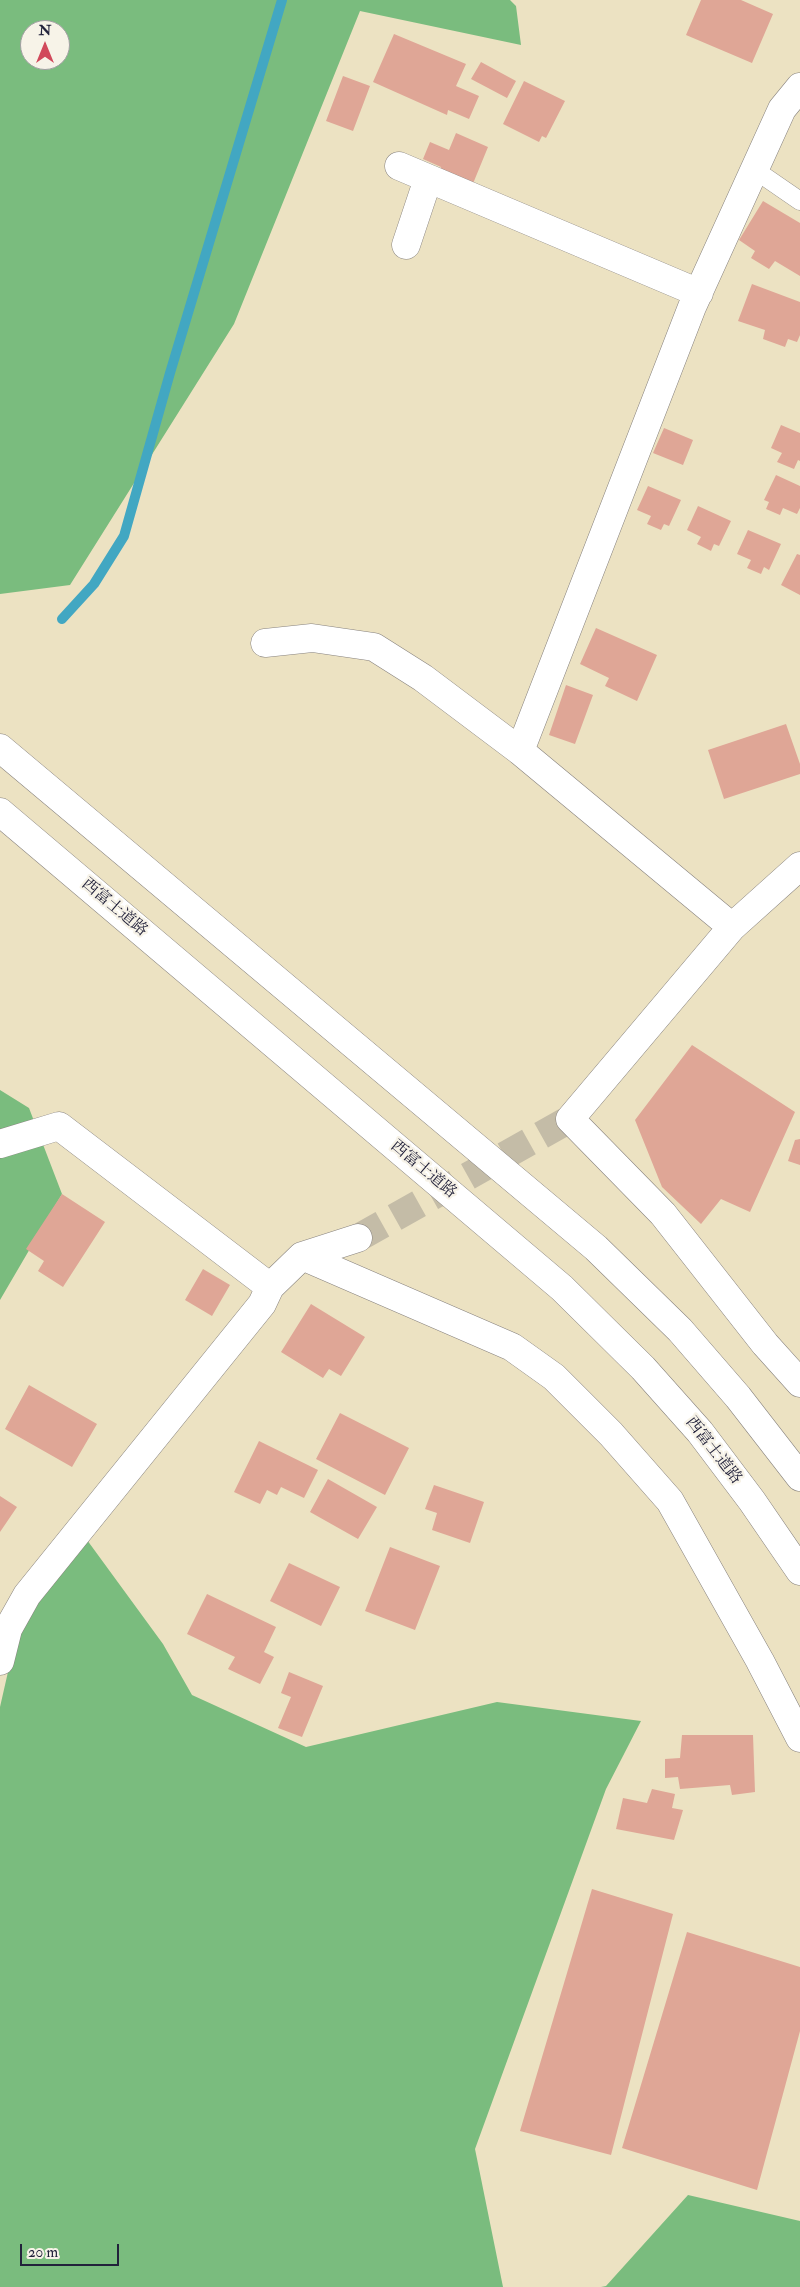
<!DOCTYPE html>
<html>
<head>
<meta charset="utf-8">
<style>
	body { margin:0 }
	#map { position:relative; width:800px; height:2287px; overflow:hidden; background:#ece2c2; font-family:"IM FELL Double Pica",serif }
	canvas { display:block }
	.north { position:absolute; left:20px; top:20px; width:50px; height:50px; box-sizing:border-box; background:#f7f3e8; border:1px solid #a29fa3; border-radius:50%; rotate:0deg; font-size:14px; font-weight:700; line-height:20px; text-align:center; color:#22223b }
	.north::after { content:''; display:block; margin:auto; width:18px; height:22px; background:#d1495b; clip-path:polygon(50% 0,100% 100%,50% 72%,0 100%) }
	.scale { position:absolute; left:20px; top:2244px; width:99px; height:22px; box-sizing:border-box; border:2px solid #22223b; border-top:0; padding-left:6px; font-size:15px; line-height:18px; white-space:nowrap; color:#22223b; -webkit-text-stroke:4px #f7f3e8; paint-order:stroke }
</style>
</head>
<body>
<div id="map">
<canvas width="800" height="2287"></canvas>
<div class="north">N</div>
<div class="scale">20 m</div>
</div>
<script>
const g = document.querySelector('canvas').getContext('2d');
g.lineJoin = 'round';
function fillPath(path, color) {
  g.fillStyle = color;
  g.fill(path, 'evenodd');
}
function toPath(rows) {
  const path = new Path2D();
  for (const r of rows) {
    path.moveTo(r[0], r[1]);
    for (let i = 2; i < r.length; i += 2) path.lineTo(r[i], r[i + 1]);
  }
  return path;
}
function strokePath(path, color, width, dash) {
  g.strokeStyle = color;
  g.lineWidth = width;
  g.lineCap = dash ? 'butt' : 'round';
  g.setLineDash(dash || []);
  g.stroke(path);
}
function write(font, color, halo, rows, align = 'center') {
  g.font = font + ' "IM FELL Double Pica","Noto Serif JP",serif';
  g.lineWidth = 4.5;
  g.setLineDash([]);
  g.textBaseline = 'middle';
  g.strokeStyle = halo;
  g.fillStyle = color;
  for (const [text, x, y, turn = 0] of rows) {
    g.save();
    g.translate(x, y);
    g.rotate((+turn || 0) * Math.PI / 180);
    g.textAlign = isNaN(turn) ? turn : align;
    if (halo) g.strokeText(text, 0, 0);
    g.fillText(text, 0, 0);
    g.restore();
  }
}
const forest = toPath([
	[0,0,510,0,516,6,521,45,360,11,234,324,70,585,0,594],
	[30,30,60,30,60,60,30,60],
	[0,1090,29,1108,62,1194,0,1300],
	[79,1529,163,1644,192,1695,306,1747,497,1702,641,1721,606,1789,475,2149,503,2287,0,2287,0,1707,18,1628],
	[688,2195,800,2221,800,2287,601,2287,606,2286]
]);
const stream = toPath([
	[62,619,94,584,124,536,170,373,282,0]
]);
const building = toPath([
	[701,0,741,0,773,14,752,63,686,35],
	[394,34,466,64,456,86,479,96,469,119,448,110,447,115,373,82],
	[481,62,516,81,507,98,471,79],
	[343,76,370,86,353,131,326,121],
	[524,81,565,101,546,138,542,136,539,142,503,124],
	[456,133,488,147,472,186,439,172,441,167,423,159,430,142,449,150],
	[763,201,800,223,800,276,775,261,769,269,751,258,755,251,739,240],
	[752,284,800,302,800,335,797,342,788,339,785,347,763,339,765,330,738,321],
	[781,425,800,433,800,461,798,460,794,469,777,462,782,453,771,448],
	[664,428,693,440,683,465,653,453],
	[776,475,800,486,800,508,797,514,783,508,780,515,766,509,769,502,764,500],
	[648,486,681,500,669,526,664,524,661,530,647,524,651,516,637,510],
	[698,506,731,521,719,546,714,544,711,551,697,544,701,537,687,530],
	[748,530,781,544,769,570,764,567,761,574,747,568,751,560,737,554],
	[797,554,800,555,800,595,781,585],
	[596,628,657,655,637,701,605,686,609,678,580,664],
	[566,685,593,695,575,744,549,735],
	[786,724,800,764,800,774,724,799,708,750],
	[692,1045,795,1112,750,1212,721,1199,701,1224,662,1187,635,1120],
	[800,1139,800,1165,788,1161,795,1140],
	[62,1194,105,1222,63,1287,38,1271,44,1261,26,1249],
	[203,1269,230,1285,212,1316,185,1300],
	[311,1304,365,1337,341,1376,329,1369,323,1378,281,1352],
	[29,1385,97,1424,72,1467,5,1429],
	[340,1413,409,1448,385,1495,316,1459],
	[259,1441,318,1470,304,1498,281,1487,277,1495,267,1490,260,1504,234,1492],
	[328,1479,377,1507,358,1539,310,1512],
	[434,1485,484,1502,470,1543,432,1530,437,1513,425,1509],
	[0,1496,17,1507,0,1532],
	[390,1547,440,1566,415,1630,365,1611],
	[289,1563,340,1587,321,1626,270,1601],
	[207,1594,276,1627,264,1652,274,1657,260,1684,228,1669,235,1657,187,1634],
	[289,1672,323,1686,302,1737,278,1728,291,1697,281,1693],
	[682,1735,753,1735,755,1792,732,1795,730,1785,680,1789,678,1777,665,1778,665,1759,680,1758],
	[652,1789,675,1794,672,1808,683,1810,674,1840,616,1829,623,1798,647,1803],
	[592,1889,673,1914,611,2155,520,2131],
	[687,1932,800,1967,800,2031,757,2190,622,2148]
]);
const streetTunnel = toPath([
	[358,1238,570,1119]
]);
const lane = toPath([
	[755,170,800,201]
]);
const street = toPath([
	[399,166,699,293],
	[406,245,428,179],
	[265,643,312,638,374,647,423,678,520,751],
	[800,866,732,927,570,1119,663,1214,765,1344,800,1383],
	[732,927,520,751,692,307,782,109,800,87],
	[0,1144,59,1126,270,1287],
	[302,1256,512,1347,554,1377,611,1434,670,1501,760,1661,800,1738],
	[0,1661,8,1629,27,1595,262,1304,270,1287,302,1256,358,1238]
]);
const highway = toPath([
	[0,748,596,1248,680,1330,738,1397,800,1477],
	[0,812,562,1288,643,1368,700,1432,752,1501,800,1571]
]);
const streetNames = [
	["西富士道路",114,908,40],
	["西富士道路",423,1170,40],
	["西富士道路",713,1451,52]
];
fillPath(forest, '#7abc7e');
strokePath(stream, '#42a7c2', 10);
fillPath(building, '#dfa696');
strokePath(streetTunnel, '#c4bca7', 28, [28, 14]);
strokePath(lane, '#87827e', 19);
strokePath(street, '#87827e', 29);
strokePath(highway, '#87827e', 29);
strokePath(lane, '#fff', 18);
strokePath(street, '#fff', 28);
strokePath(highway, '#fff', 28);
write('16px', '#22223b', '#f7f3e8', streetNames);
</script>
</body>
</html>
